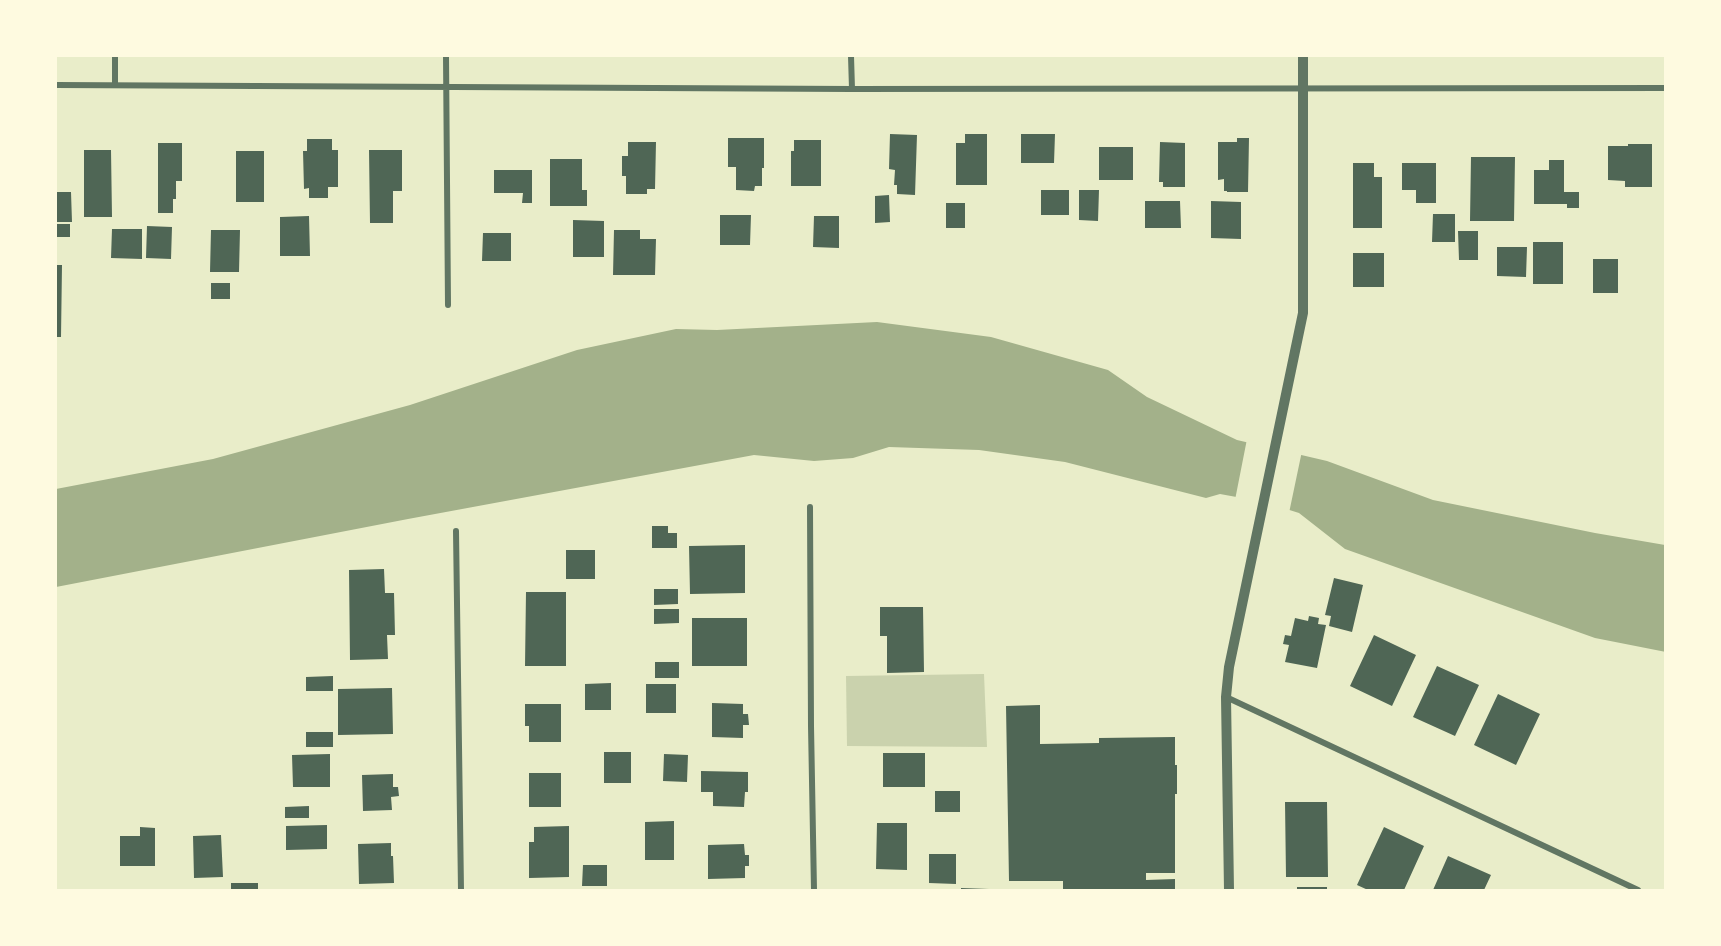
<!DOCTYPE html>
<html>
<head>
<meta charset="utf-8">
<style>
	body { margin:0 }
	#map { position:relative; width:1721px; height:946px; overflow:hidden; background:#e9edc9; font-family:"Noto Sans",sans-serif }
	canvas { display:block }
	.frame { position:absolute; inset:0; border:57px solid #fefae0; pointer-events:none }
</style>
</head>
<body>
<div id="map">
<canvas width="1721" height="946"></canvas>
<div class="frame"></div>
</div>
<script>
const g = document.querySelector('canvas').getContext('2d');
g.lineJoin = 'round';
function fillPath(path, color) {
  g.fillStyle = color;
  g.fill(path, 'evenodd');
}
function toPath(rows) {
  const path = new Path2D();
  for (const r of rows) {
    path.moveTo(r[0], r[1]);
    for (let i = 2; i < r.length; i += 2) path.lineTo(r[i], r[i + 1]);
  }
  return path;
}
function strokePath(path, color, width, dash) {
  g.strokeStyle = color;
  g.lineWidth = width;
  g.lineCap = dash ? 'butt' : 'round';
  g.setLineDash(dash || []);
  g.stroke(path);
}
const green = toPath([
	[984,674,987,747,847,746,846,676]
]);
const water = toPath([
	[877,322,991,337,1108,370,1147,397,1237,440,1327,461,1433,500,1595,533,1665,545,1666,652,1595,638,1345,549,1299,513,1264,502,1220,494,1206,498,1065,462,979,450,889,447,853,458,814,461,754,455,408,519,56,587,56,489,213,459,410,405,577,350,676,329,717,330]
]);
const pier = toPath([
	[1247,439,1302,451,1289,513,1264,505,1235,500]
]);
const building = toPath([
	[890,134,917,135,915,195,897,194,897,185,894,185,895,170,889,169],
	[965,134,987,134,987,185,956,185,956,143,965,143],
	[1021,134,1055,134,1054,163,1021,163],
	[728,138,764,138,764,168,762,168,762,186,755,186,754,191,736,190,736,167,728,167],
	[1237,138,1249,138,1248,192,1227,192,1227,191,1224,191,1224,179,1218,180,1218,142,1237,142],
	[307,139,332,139,332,150,338,150,338,187,328,187,328,198,309,198,309,188,304,189,303,151,307,151],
	[794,140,821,140,821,186,791,186,791,151,794,151],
	[628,142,656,142,655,189,647,189,647,194,626,194,626,176,622,176,622,156,628,156],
	[1160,142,1185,143,1185,187,1163,187,1163,182,1159,182],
	[158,143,182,143,182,181,176,181,176,199,173,199,173,213,158,213],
	[1628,144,1652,144,1652,187,1625,187,1625,181,1608,180,1608,146,1628,146],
	[1099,147,1133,147,1133,180,1099,180],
	[84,150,111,150,112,217,84,217],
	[369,150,402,150,402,191,393,191,393,223,370,223],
	[236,151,264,151,264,202,236,202],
	[1471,157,1515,157,1514,221,1470,221],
	[550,159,582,159,582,190,587,190,587,206,550,206],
	[1549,160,1564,160,1564,192,1579,192,1579,208,1567,208,1567,204,1534,204,1534,170,1549,170],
	[1353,163,1374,163,1374,177,1382,177,1382,228,1353,228],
	[1402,163,1436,163,1436,203,1416,203,1416,190,1402,190],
	[494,170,532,170,532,203,522,203,523,193,494,193],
	[1041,190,1069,190,1069,215,1041,215],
	[1079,190,1099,190,1098,221,1079,220],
	[56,192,71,192,72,222,56,222],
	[889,195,890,222,875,223,875,196],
	[1145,201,1180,201,1181,228,1145,228],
	[1211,201,1241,202,1241,239,1211,238],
	[946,203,965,203,965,228,946,228],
	[1433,214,1455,214,1455,242,1432,242],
	[720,215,751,215,750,245,720,245],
	[309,216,310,256,280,256,280,217],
	[814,216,839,216,839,248,813,247],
	[573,220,604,221,604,257,573,257],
	[56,224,70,224,70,237,56,237],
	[147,226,172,227,171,259,146,258],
	[112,229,142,229,142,259,111,258],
	[211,230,240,230,239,272,210,272],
	[614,230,640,230,640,239,656,239,655,275,613,275],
	[1458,231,1478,231,1478,260,1459,260],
	[483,233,511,233,511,261,482,261],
	[1533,242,1563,242,1563,284,1533,284],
	[1497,247,1527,247,1526,277,1497,276],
	[1353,253,1384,253,1384,287,1353,287],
	[1593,259,1618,259,1618,293,1593,293],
	[56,265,62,265,61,337,56,337],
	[211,283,230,283,230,299,211,299],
	[652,526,668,526,668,533,677,533,677,548,652,548],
	[745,545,745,593,690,594,689,546],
	[566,550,595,550,595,579,566,579],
	[384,569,385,593,394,593,395,635,387,635,388,659,350,660,349,570],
	[1334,578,1363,585,1352,632,1329,626,1331,616,1325,615],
	[654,589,678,589,678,604,654,605],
	[526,592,566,592,566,666,525,666],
	[880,607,923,607,924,672,887,673,887,636,880,636],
	[654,609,679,609,679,623,654,624],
	[1309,616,1319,618,1318,624,1326,625,1317,668,1285,662,1289,645,1283,644,1285,635,1291,636,1295,618,1308,621],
	[692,618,747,618,747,666,692,666],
	[1374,635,1416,655,1392,706,1350,686],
	[655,662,679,662,679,678,655,678],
	[1437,666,1479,685,1455,736,1413,717],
	[333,676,333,691,306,691,306,677],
	[611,683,611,710,585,710,585,684],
	[646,684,676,684,676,713,646,713],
	[392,688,393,734,338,735,338,689],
	[1498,694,1540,714,1516,765,1474,745],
	[712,703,743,704,743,714,748,714,749,725,743,725,743,738,712,737],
	[525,704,561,704,561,742,529,742,529,726,525,726],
	[1040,705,1040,744,1099,743,1099,738,1175,737,1175,765,1177,765,1177,794,1175,794,1175,873,1146,873,1146,880,1175,879,1175,890,1063,890,1063,881,1009,881,1006,706],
	[306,732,333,732,333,747,306,747],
	[604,752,631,752,631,783,604,783],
	[883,753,925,753,925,787,883,787],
	[330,754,330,787,293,787,292,755],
	[664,754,688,755,687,782,663,781],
	[701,771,748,772,748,792,745,792,744,807,713,806,713,792,701,792],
	[529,773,561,773,561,807,529,807],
	[393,774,393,787,398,787,399,796,391,797,392,810,363,811,362,775],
	[935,791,960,791,960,812,935,812],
	[1285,802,1327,802,1328,877,1286,877],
	[309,806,309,818,285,818,285,807],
	[674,821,674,860,645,860,645,822],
	[877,823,907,823,907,870,876,869],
	[327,825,327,849,286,850,286,826],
	[569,826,569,877,529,878,529,842,534,842,534,827],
	[140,827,155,828,155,866,120,866,120,836,140,836],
	[1384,827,1424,846,1404,890,1368,890,1357,885],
	[221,835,223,877,194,878,193,836],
	[391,843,391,856,393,856,394,883,359,884,358,844],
	[744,844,745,855,749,855,749,866,745,866,745,878,708,879,708,845],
	[929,854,956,854,956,884,929,883],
	[1448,856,1491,875,1484,890,1433,890],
	[583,865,607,865,607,886,582,886],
	[231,883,258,883,258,890,231,890],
	[1297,887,1327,887,1327,890,1297,890],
	[961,888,989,889,989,890,961,890]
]);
const minor = toPath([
	[115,56,115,85],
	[446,56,448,305],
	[851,56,852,89],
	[56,85,852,89,1666,88],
	[810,507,811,726,814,890],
	[456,531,461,890],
	[1226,697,1638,890]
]);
const tertiary = toPath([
	[1229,890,1226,697,1229,667,1303,313,1303,56]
]);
fillPath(green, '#cad2ad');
fillPath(water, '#a3b18a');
fillPath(pier, '#e9edc9');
fillPath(building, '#4f6655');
strokePath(minor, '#617663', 6);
strokePath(tertiary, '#617663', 10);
</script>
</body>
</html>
